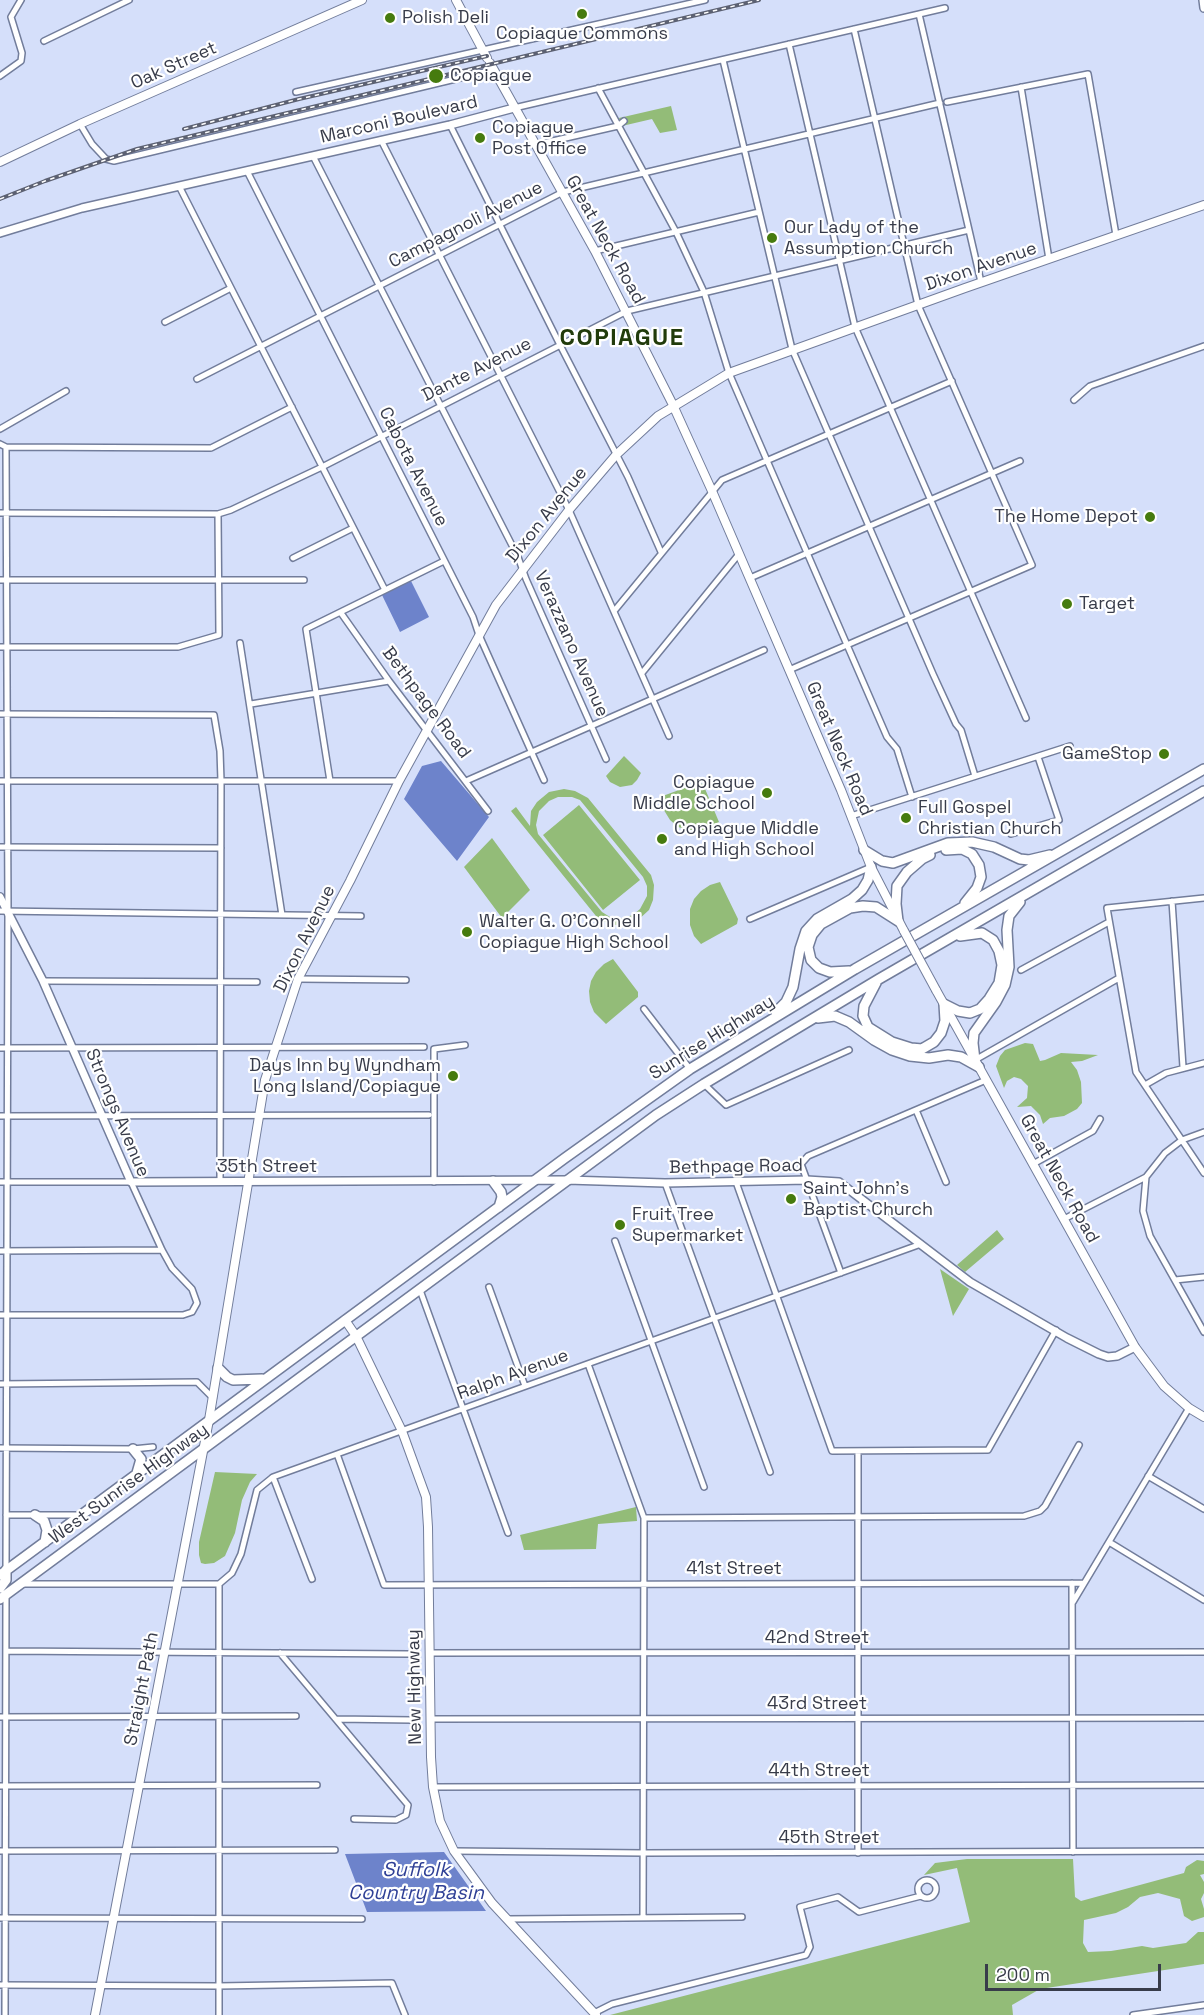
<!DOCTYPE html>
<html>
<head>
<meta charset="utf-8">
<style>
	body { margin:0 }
	#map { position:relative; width:1204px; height:2015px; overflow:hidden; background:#d5dffa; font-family:"Space Grotesk",sans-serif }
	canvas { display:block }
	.scale { position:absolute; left:985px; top:1964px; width:176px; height:27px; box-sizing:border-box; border:3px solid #383c4a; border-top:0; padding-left:8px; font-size:18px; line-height:21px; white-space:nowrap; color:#383c4a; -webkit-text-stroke:4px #fff; paint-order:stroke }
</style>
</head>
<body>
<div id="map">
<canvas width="1204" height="2015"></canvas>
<div class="scale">200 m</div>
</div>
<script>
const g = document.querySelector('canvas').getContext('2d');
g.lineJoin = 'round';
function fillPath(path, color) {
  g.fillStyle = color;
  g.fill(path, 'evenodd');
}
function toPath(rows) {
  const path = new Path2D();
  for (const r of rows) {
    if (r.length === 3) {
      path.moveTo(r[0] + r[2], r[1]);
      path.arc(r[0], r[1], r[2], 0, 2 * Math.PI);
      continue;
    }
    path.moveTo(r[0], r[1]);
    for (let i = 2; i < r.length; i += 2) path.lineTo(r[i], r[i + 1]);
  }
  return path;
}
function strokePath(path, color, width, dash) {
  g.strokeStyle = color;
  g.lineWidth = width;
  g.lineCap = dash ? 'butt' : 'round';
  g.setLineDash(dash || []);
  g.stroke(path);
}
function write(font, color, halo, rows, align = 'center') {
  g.font = font + ' "Space Grotesk",sans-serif';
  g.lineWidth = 4.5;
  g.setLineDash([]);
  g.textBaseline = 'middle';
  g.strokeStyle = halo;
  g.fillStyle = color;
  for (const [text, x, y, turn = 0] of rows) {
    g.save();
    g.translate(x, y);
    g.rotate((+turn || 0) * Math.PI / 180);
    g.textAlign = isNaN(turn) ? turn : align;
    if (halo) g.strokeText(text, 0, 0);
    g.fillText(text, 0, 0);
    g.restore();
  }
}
const green = toPath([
	[671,106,677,130,660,133,652,119,622,126,619,118],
	[624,756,641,773,637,780,632,785,620,787,610,782,606,776],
	[698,783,703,784,719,822,705,830,688,830,678,827,670,820,662,807,660,797],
	[564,789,575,791,588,798,651,875,654,885,653,900,649,910,637,921,627,925,616,925,605,922,596,916,511,811,516,807,530,826,531,811,537,802,549,792],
	[558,797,572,797,580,800,643,877,647,886,647,896,640,909,633,915,619,919,610,917,602,912,538,834,536,825,539,811,549,801],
	[579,805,640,880,603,910,543,835],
	[492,838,530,890,502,918,464,867],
	[720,882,738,919,737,924,701,944,694,936,690,925,690,909,694,899,701,891,710,885],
	[613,959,638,992,638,997,606,1024,594,1012,590,1002,589,991,591,981,596,972,604,964],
	[1025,1043,1033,1044,1040,1061,1045,1060,1061,1053,1098,1055,1082,1061,1071,1062,1077,1070,1081,1082,1082,1103,1077,1109,1064,1116,1050,1118,1043,1124,1040,1115,1031,1106,1017,1107,1027,1098,1028,1086,1021,1079,1014,1077,1007,1081,1004,1088,996,1066,1000,1056,1005,1050],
	[997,1230,1004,1239,965,1272,957,1265],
	[940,1269,969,1289,953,1316],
	[215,1472,257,1474,250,1482,242,1500,235,1533,225,1556,214,1563,205,1564,201,1563,199,1555,199,1542],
	[636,1507,637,1521,598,1524,596,1549,524,1550,520,1535],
	[967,1859,1073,1859,1075,1897,1081,1901,1184,1873,1186,1867,1197,1860,1204,1861,1204,1874,1200,1875,1204,1882,1204,1893,1201,1899,1204,1909,1204,1917,1192,1921,1184,1916,1180,1899,1158,1893,1140,1897,1128,1907,1116,1913,1084,1920,1083,1943,1088,1952,1111,1951,1142,1946,1153,1948,1186,1943,1198,1932,1204,1932,1204,1964,1040,1989,1012,2005,1013,2015,610,2015,970,1922,957,1868,924,1875,935,1863]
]);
const water = toPath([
	[411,581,429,617,400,632,382,595],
	[441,761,489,817,457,861,404,799,422,766],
	[444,1852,486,1911,367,1912,345,1854]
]);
const minor = toPath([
	[919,14,981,282],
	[44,41,129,0],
	[789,44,855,327,1026,718],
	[723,60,792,349,933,674,956,724,961,730,975,776],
	[0,76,21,61,22,53,11,17,21,0],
	[1021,87,1049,259],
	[598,88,676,232,704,292,729,373,887,737,897,749,912,797],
	[296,92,705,0],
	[947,102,1088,74,1116,235],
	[514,108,945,8],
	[80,124,92,144,106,159,114,161,493,70],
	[450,125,560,345,628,477,661,552],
	[381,140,569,510,669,736],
	[535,145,618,126,624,121],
	[313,156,518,557,526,579,606,759],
	[247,171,473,617,479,635,544,780],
	[179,186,385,590],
	[595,251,759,212],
	[165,322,231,288],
	[197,379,563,192,940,103],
	[1074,400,1090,386,1204,346],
	[0,429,66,391],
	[0,444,6,447,211,448,292,407],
	[6,447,8,911,6,1570],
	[0,513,218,514,231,510,322,467,627,311,969,230],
	[293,558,353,528],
	[750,578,1020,461],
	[0,580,304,580],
	[615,610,722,480,952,381],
	[341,613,389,681,488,811],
	[240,643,282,915],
	[0,647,178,647,219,635,218,514],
	[789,670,1032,565,918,305,854,29],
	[642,673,739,554],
	[251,704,389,681],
	[0,714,214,715,220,751,221,781,220,1182],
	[0,781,399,781],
	[330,781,306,629,444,561],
	[466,781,764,650],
	[851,816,1070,746],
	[1011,834,1059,820,1038,757],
	[0,847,221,848],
	[1204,898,1107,908,1136,1072,1204,1173],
	[1172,901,1183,1067],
	[0,911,361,916],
	[750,919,871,867],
	[1021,970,1109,922],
	[298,979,406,980],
	[43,981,257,982],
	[644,1009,690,1069],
	[0,1048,424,1047],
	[975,1060,1119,978],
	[704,1084,726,1105,849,1050],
	[1145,1085,1166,1073,1204,1063],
	[916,1110,946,1182],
	[0,1116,429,1115],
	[1033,1164,1093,1131,1100,1119],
	[1146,1177,1143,1211,1150,1236,1204,1332],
	[0,1182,131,1182,162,1250,172,1268,192,1289,197,1303,192,1312,183,1315,0,1315],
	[434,1182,434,1049,465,1045],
	[736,1182,832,1451,988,1450,1056,1330],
	[665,1183,770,1472],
	[1064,1219,1146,1177,1165,1153,1182,1140,1204,1132],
	[615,1241,704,1487],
	[0,1251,162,1250],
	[841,1273,801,1164,808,1156,986,1080],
	[1175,1280,1204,1277],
	[489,1287,525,1386],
	[420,1290,508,1533],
	[588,1364,644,1518,643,1918],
	[0,1384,197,1382,213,1398],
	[0,1448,133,1449,153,1447],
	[337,1454,384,1585,1084,1583],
	[1148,1476,1204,1509],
	[273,1477,312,1579],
	[6,1515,80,1515],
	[644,1518,1024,1516,1040,1511,1045,1506,1079,1445],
	[1109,1542,1204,1600],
	[1072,1583,1073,1852],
	[20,1584,219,1584,232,1573,241,1554,257,1490,273,1477,921,1244],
	[1073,1602,1189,1408],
	[6,1651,409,1654],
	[280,1653,408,1805,406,1815,396,1820,354,1819],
	[429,1653,1204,1652],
	[0,1717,296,1716],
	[336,1719,412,1720],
	[431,1719,1204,1718],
	[0,1786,317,1785],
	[433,1787,1204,1785],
	[0,1851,335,1850],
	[454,1851,644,1853,1204,1851],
	[858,1853,858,1451],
	[927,1889,9],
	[0,1918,362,1919],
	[508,1919,742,1917],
	[0,1985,219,1986,392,1983,405,2015],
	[594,2013,612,2004,806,1955,810,1947,800,1907,838,1897,859,1912,921,1896],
	[5,2015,6,1595],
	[219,2015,219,1584],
	[1133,2015,1204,2005]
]);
const tertiary = toPath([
	[1203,0,1204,8],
	[0,233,82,208,450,125,514,108],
	[0,897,43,981,131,1182,567,1180,665,1183,807,1180,839,1182,970,1282,1067,1338,1099,1354,1108,1357,1117,1356,1135,1347]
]);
const secondary = toPath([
	[456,0,487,58],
	[490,63,595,251,672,403,712,491,841,790,871,867,904,931],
	[0,162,80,124,362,0],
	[936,990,1135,1347,1164,1386,1189,1408,1204,1417],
	[345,1320,356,1336,402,1431,426,1497,428,1527,431,1757,433,1787,440,1821,454,1851,492,1903,596,2015],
	[95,2015,209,1420,265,1080,298,979,350,881,399,781,496,605,569,510,616,455,658,416,729,373,965,288,1204,205]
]);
const trunk = toPath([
	[864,850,882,861,893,863,948,843,972,842,994,847,1020,859,1029,860,1050,855],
	[946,850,962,849,972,854,979,865,981,877,977,888,965,903],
	[898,921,896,904,897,886,907,872,922,859,930,855],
	[849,971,830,972,819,968,811,960,808,947,812,935,821,924,850,908,863,906,876,907,898,921],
	[876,983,864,1006,863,1016,868,1027,892,1042,911,1048,922,1049,934,1042,941,1033,945,1021,944,1004,958,1011,970,1013,980,1009,989,999,999,983,1002,965,999,951,993,940,982,933,960,936],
	[776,1012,786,1002,793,987,800,949,806,931,817,919,852,899,862,890,868,880,871,867],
	[818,1018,835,1016,849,1022,874,1040,892,1050,910,1056,929,1058,948,1055,961,1057,979,1067],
	[975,1060,973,1043,974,1033,996,1002,1005,985,1009,967,1007,930,1009,916,1020,902],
	[493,1181,501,1192,502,1197,499,1207],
	[218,1368,227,1377,233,1380,262,1379],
	[133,1449,141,1459,137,1473],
	[35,1515,44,1521,47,1530,45,1542],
	[0,1575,565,1158,690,1069,855,969,1204,769],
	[0,1588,6,1580,6,1570],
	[0,1599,656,1115,704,1084,879,979,1204,791]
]);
const rail = toPath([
	[184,129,299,99,487,56],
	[0,199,45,181,137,149,759,0]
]);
const secondaryBridge = toPath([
	[904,931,936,990]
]);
const markers = [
	[582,14,6,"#467b0e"],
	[390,18,6,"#467b0e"],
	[436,76,8,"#467b0e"],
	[480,138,6,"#467b0e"],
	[772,238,6,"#467b0e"],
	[1150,517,6,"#467b0e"],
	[1067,604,6,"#467b0e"],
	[1164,754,6,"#467b0e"],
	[767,793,6,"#467b0e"],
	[906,818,6,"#467b0e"],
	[662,839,6,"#467b0e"],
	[467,932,6,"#467b0e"],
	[453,1076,6,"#467b0e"],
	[791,1199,6,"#467b0e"],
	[620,1225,6,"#467b0e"]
];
const poiNames = [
	["Polish Deli",402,18],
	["Copiague Commons",582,34,"center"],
	["Copiague",450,76],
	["Copiague",492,128],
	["Post Office",492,149],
	["Our Lady of the",784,228],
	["Assumption Church",784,249],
	["The Home Depot",1138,517,"right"],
	["Target",1079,604],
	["GameStop",1152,754,"right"],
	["Copiague",755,783,"right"],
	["Middle School",755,804,"right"],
	["Full Gospel",918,808],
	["Christian Church",918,829],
	["Copiague Middle",674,829],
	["and High School",674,850],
	["Walter G. O'Connell",479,922],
	["Copiague High School",479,943],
	["Days Inn by Wyndham",441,1066,"right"],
	["Long Island/Copiague",441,1087,"right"],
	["Saint John's",803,1189],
	["Baptist Church",803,1210],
	["Fruit Tree",632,1215],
	["Supermarket",632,1236]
];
const streetNames = [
	["Oak Street",174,66,-24],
	["Marconi Boulevard",399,120,-13],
	["Campagnoli Avenue",466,225,-27],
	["Great Neck Road",605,240,61],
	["Dixon Avenue",981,267,-19],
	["Dante Avenue",477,370,-27],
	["Cabota Avenue",413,467,63],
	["Dixon Avenue",547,515,-51],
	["Verazzano Avenue",571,644,66],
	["Bethpage Road",426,703,53],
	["Great Neck Road",839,749,67],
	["Dixon Avenue",305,939,-64],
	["Sunrise Highway",712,1038,-32],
	["Strongs Avenue",117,1113,67],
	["35th Street",267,1167],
	["Bethpage Road",736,1167,-1],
	["Great Neck Road",1059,1179,61],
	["Ralph Avenue",513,1375,-20],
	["West Sunrise Highway",129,1484,-36],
	["41st Street",734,1569],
	["42nd Street",817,1638],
	["New Highway",415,1687,-91],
	["Straight Path",142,1689,-79],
	["43rd Street",817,1704],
	["44th Street",819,1771],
	["45th Street",829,1838]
];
const waterNames = [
	["Suffolk",416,1871],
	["Country Basin",416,1894]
];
const districtNames = [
	["COPIAGUE",622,338]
];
fillPath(green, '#93bc78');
fillPath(water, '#6d83cb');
strokePath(minor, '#727d9b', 8);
strokePath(tertiary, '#727d9b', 10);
strokePath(secondary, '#727d9b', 10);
strokePath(trunk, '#727d9b', 12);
strokePath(minor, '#fff', 5);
strokePath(tertiary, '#fff', 7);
strokePath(secondary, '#fff', 8);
strokePath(trunk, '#fff', 9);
strokePath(rail, '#5c6172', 4);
strokePath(rail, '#fff', 1.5, [4.5]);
strokePath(secondaryBridge, '#727d9b', 10, []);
strokePath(secondaryBridge, '#fff', 8);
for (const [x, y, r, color] of markers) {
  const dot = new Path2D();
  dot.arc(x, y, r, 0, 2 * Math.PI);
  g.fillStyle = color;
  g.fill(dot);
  strokePath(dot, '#fff', 2);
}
write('18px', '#383c4a', '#fff', poiNames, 'left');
write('18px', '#383c4a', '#fff', streetNames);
write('italic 20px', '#2f4096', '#fff', waterNames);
g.letterSpacing = '1.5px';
write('bold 24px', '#213b0b', '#fff', districtNames);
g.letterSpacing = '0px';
</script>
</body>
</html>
